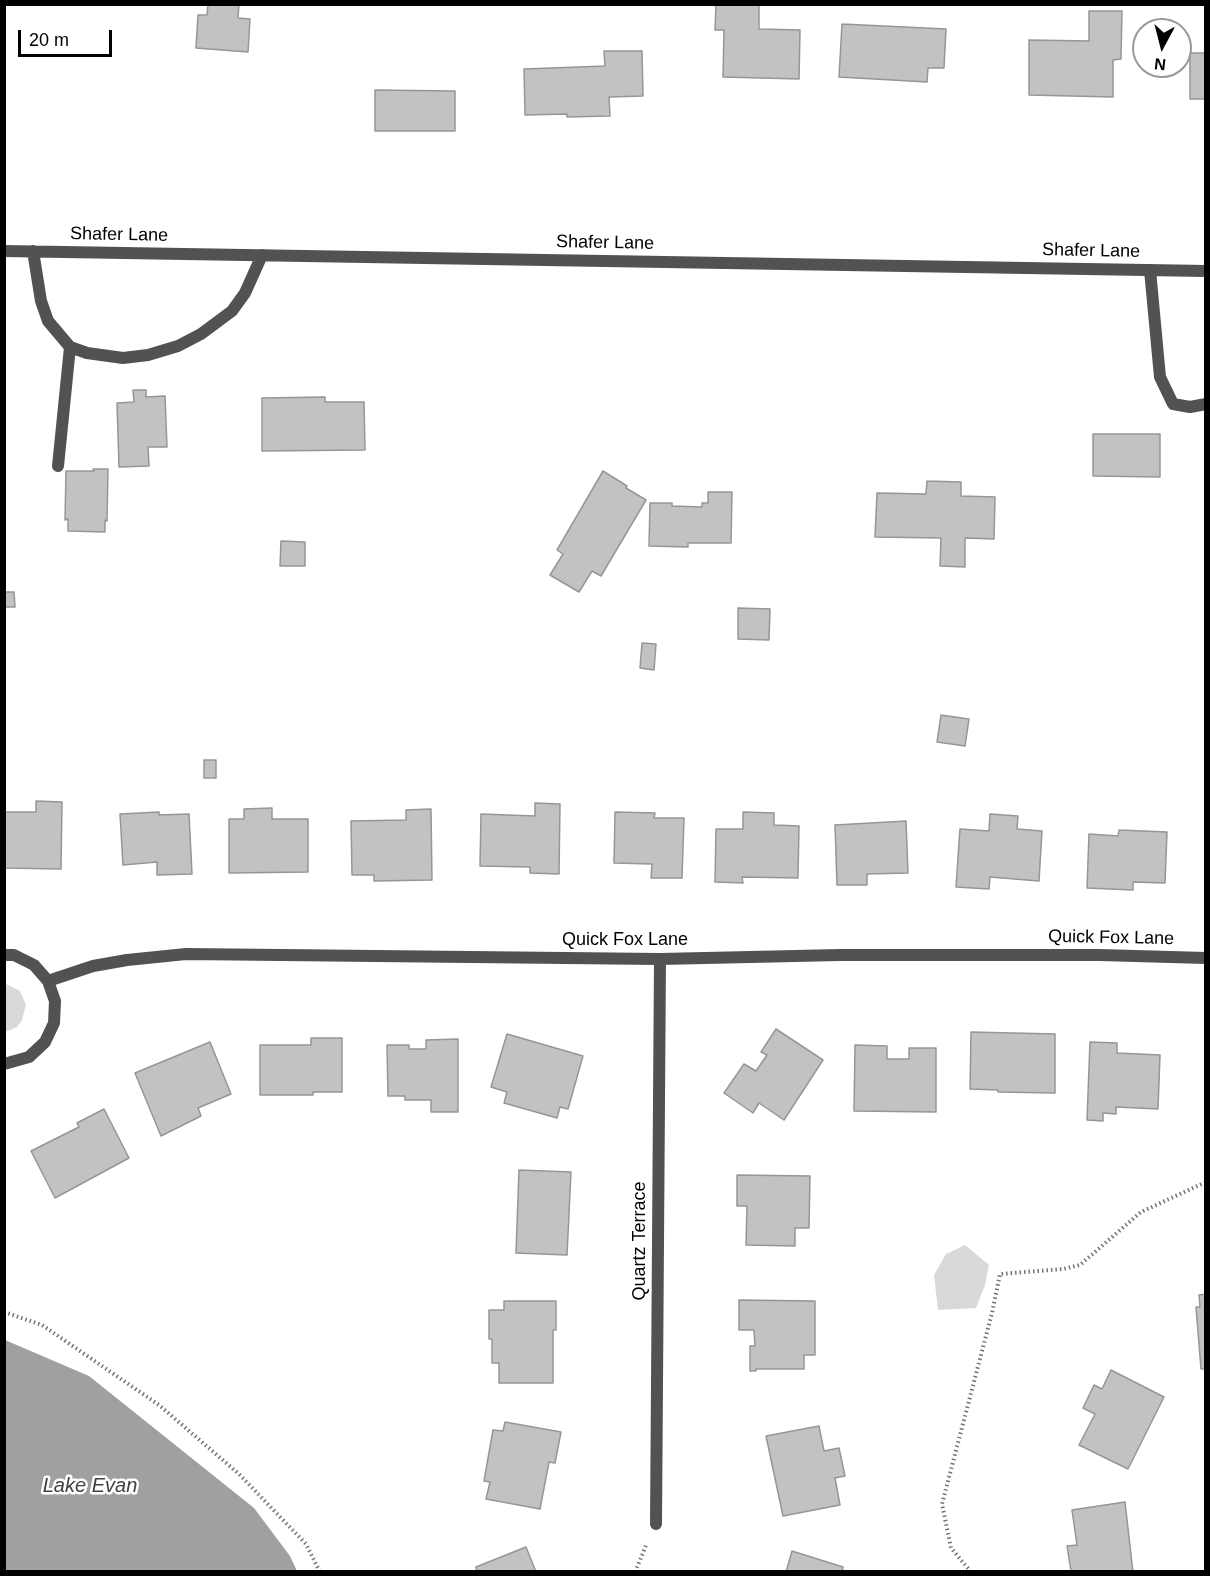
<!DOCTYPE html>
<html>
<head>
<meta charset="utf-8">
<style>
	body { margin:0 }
	#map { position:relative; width:1210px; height:1576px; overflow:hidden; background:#fff; font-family:Helvetica,sans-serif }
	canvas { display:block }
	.frame { position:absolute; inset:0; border:6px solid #000; pointer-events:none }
	.north { position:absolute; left:1132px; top:18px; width:60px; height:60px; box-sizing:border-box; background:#fff; border:2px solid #999; border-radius:50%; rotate:187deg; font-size:16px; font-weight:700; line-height:24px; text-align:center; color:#000 }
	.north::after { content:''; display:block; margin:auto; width:21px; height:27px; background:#000; clip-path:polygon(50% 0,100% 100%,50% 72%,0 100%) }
	.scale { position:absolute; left:18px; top:30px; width:94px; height:27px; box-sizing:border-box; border:3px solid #000; border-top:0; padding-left:8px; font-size:18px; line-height:21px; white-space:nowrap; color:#000; -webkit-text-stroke:4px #fff; paint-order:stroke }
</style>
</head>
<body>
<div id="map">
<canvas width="1210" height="1576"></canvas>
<div class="frame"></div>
<div class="north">N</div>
<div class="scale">20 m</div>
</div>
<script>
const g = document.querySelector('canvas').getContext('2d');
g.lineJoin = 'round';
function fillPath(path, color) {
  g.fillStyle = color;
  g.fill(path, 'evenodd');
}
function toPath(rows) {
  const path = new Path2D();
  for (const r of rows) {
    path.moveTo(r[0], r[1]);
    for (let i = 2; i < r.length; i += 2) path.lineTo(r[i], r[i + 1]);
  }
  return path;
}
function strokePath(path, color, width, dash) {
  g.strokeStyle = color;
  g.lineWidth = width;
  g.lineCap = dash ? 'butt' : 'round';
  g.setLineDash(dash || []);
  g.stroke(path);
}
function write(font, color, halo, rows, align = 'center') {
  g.font = font + ' Helvetica,sans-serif';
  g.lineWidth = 5;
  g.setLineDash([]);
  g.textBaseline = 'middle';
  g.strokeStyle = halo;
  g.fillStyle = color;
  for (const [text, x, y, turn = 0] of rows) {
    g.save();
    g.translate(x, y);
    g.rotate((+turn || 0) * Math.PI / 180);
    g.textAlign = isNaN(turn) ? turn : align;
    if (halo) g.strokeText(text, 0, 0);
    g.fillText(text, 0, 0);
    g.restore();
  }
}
const green = toPath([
	[4,983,20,991,26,1005,22,1020,17,1027,5,1032],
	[965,1245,989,1265,985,1285,976,1308,938,1310,934,1275,946,1254]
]);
const water = toPath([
	[5,1340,89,1376,254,1508,290,1556,297,1571,5,1571]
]);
const building = toPath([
	[208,4,239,4,238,18,250,19,248,52,196,48,198,15,207,15,208,4],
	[716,4,759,5,759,29,800,30,799,79,723,77,724,30,715,30,716,4],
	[1089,11,1122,11,1121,59,1113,60,1113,97,1029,95,1029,40,1089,41,1089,11],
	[842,24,946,29,944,68,928,68,927,82,839,77,842,24],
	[604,51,642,51,643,96,609,97,610,116,567,117,567,114,525,115,524,69,605,66,604,51],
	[1190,53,1206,53,1206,99,1190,99,1190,53],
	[375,90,455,91,455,131,375,131,375,90],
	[133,390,146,390,146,397,165,396,167,447,148,447,149,466,119,467,117,403,134,402,133,390],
	[325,397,325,402,364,402,365,450,262,451,262,398,325,397],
	[1093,434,1160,434,1160,477,1093,476,1093,434],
	[93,469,108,469,107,521,105,520,105,532,68,531,68,519,65,520,66,471,94,471,93,469],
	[603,471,627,486,626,488,646,500,601,576,592,571,579,592,550,575,563,554,557,550,603,471],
	[927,481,961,482,961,496,995,497,994,539,965,538,965,567,940,566,941,538,875,537,877,493,926,494,927,481],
	[708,492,732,492,731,543,688,543,688,547,649,546,650,503,672,503,672,506,702,507,702,503,708,503,708,492],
	[281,541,305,542,305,566,280,566,281,541],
	[4,592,14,592,15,607,4,607,4,592],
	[738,608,770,609,769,640,738,639,738,608],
	[642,643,656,644,654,670,640,668,642,643],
	[941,715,969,719,965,746,937,742,941,715],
	[204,760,216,760,216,778,204,778,204,760],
	[36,801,62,802,61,869,4,868,4,812,36,812,36,801],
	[535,803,560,804,559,874,530,873,530,867,480,866,481,814,535,816,535,803],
	[272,808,272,819,308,819,308,872,229,873,229,819,244,819,244,809,272,808],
	[431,809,432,880,374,881,374,875,352,875,351,821,406,820,406,810,431,809],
	[159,812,159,815,189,814,192,874,157,875,157,862,123,865,120,814,159,812],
	[615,812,655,813,654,818,684,818,682,878,651,878,652,864,614,863,615,812],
	[743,812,774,813,774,825,799,826,798,878,742,877,743,883,715,882,716,829,743,829,743,812],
	[990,814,1018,816,1017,829,1042,831,1039,881,990,877,989,889,956,887,960,829,989,831,990,814],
	[906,821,908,873,867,874,867,885,837,885,835,825,906,821],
	[1119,830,1167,832,1165,883,1133,882,1133,890,1087,888,1089,834,1118,836,1119,830],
	[776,1029,823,1060,784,1120,759,1103,753,1113,724,1093,744,1064,756,1071,767,1055,761,1052,776,1029],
	[971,1032,1055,1034,1055,1093,998,1092,998,1090,970,1089,971,1032],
	[507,1034,583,1056,568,1109,560,1107,557,1118,504,1103,507,1092,491,1087,507,1034],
	[311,1038,342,1038,342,1092,313,1092,313,1095,260,1095,260,1045,311,1045,311,1038],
	[458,1039,458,1112,431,1112,431,1100,405,1100,405,1096,388,1096,387,1045,409,1045,409,1049,426,1049,426,1040,458,1039],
	[210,1042,231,1094,198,1108,201,1116,161,1136,135,1073,210,1042],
	[1090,1042,1117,1043,1117,1053,1160,1055,1158,1109,1116,1107,1116,1114,1103,1113,1103,1121,1087,1120,1090,1042],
	[855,1045,887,1046,887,1059,909,1059,909,1048,936,1048,936,1112,854,1111,855,1045],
	[104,1109,129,1158,55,1198,31,1151,79,1127,77,1123,104,1109],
	[519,1170,571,1172,567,1255,516,1253,519,1170],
	[737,1175,810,1176,809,1228,795,1228,795,1246,746,1245,747,1206,737,1206,737,1175],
	[1206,1294,1206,1369,1201,1369,1196,1307,1200,1307,1199,1295,1206,1294],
	[739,1300,815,1301,815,1355,804,1355,804,1369,756,1369,756,1371,750,1371,750,1346,755,1346,754,1330,739,1330,739,1300],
	[504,1301,556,1301,556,1330,553,1330,553,1383,499,1383,499,1363,492,1363,492,1339,489,1339,489,1310,504,1310,504,1301],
	[1111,1370,1164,1397,1128,1469,1079,1445,1095,1414,1083,1408,1094,1385,1102,1389,1111,1370],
	[505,1422,561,1432,555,1463,549,1462,540,1509,486,1499,490,1482,484,1481,493,1430,503,1431,505,1422],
	[819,1426,824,1451,839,1448,845,1476,835,1478,840,1505,783,1516,766,1436,819,1426],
	[1125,1502,1133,1572,1071,1571,1067,1546,1077,1545,1072,1510,1125,1502],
	[526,1547,536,1572,477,1572,476,1567,526,1547],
	[792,1551,843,1567,842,1572,786,1572,792,1551]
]);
const path = toPath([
	[4,1312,42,1325,159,1405,239,1474,306,1544,320,1572],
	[635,1572,647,1543],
	[971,1572,951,1548,942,1504,992,1313,1000,1274,1063,1269,1080,1265,1141,1212,1206,1182]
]);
const minor = toPath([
	[4,251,1206,271],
	[33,251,41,301,48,321,70,347,58,466],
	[1150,270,1160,377,1173,404,1190,407,1206,404],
	[70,347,87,353,123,358,148,355,178,346,201,334,232,311,245,293,262,255],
	[4,955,14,955,34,965,48,981,55,1001,54,1023,45,1042,29,1057,4,1064],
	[48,981,93,966,127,960,186,954,660,959,840,955,1099,955,1206,958],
	[656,1524,660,959]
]);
const streetNames = [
	["Shafer Lane",119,235,1],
	["Shafer Lane",605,243,1],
	["Shafer Lane",1091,251,1],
	["Quick Fox Lane",1111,938,1],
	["Quick Fox Lane",625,940],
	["Quartz Terrace",640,1241,-90]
];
const waterNames = [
	["Lake Evan",90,1486]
];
fillPath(green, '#d9d9d9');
fillPath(water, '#a0a0a0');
fillPath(building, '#c2c2c2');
strokePath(building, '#969696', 1.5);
strokePath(path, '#747474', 4, [1.5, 3]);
strokePath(minor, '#525252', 12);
write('18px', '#000', '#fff', streetNames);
write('italic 20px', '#414141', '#fff', waterNames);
</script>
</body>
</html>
